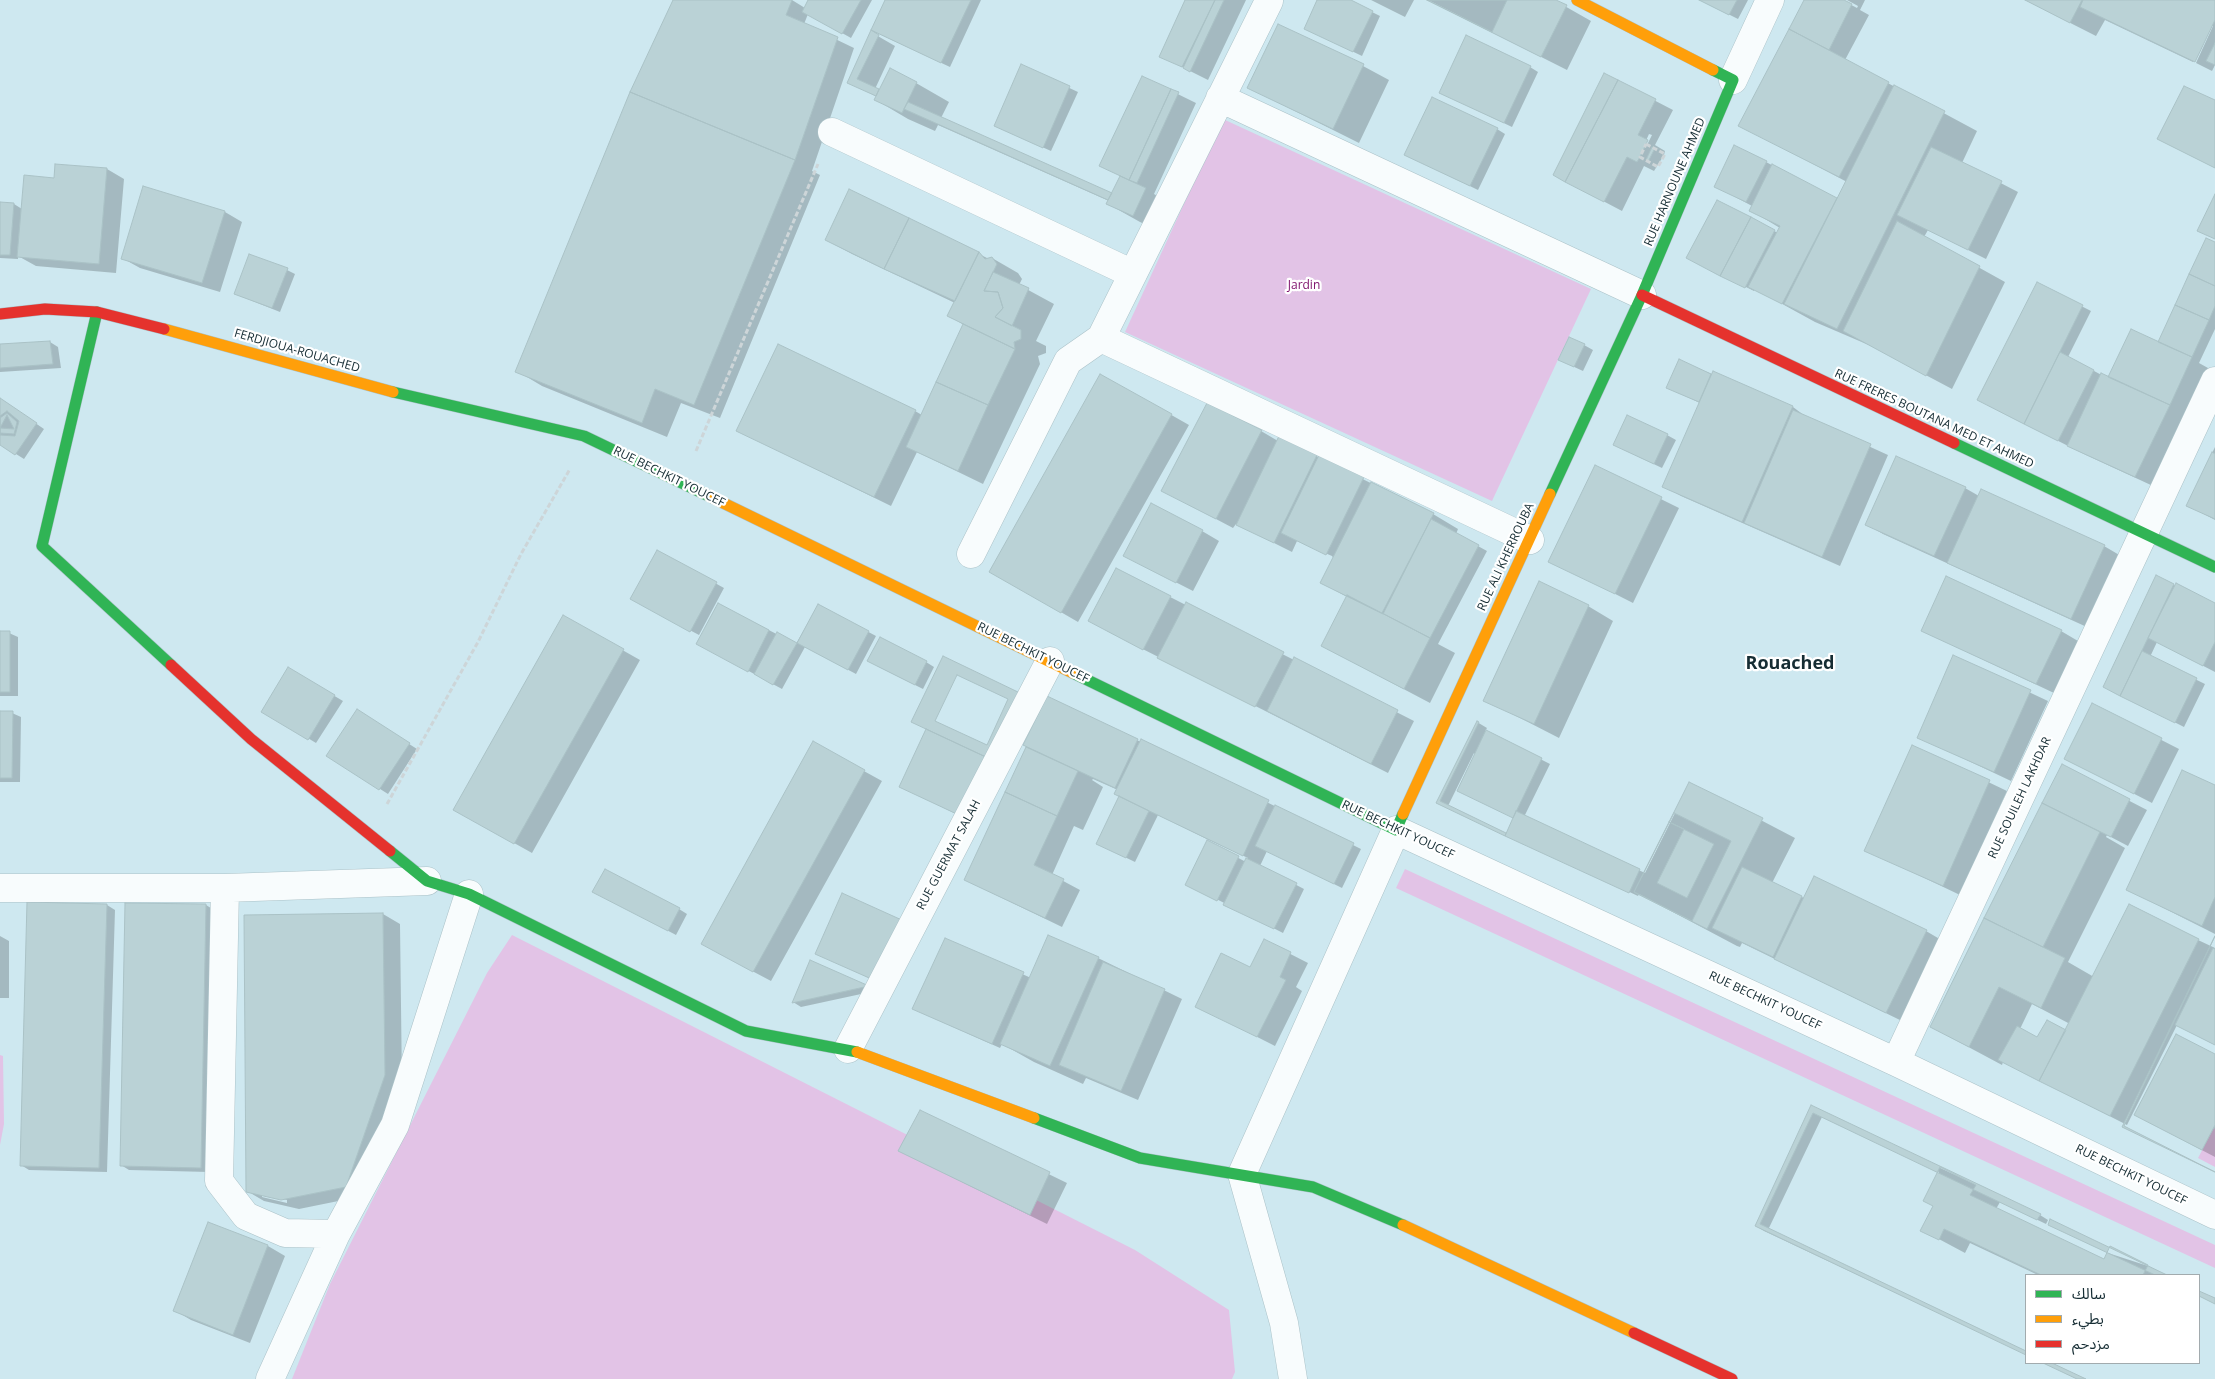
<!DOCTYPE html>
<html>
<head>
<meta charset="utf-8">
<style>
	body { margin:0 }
	#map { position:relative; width:2215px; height:1379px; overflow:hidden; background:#cee8f0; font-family:"Open Sans","Noto Sans Arabic",sans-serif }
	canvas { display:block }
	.legend { position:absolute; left:2025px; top:1274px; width:175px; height:90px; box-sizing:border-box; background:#fff; border:1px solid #a2abae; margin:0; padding:6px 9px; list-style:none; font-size:15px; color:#162d34 }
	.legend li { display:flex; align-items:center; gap:10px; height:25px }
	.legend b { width:25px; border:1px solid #a2abae }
</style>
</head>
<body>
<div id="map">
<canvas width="2215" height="1379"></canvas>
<ul class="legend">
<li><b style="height:6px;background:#30b455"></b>سالك</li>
<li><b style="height:6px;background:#ff9f0a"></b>بطيء</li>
<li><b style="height:6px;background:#e5322d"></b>مزدحم</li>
</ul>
</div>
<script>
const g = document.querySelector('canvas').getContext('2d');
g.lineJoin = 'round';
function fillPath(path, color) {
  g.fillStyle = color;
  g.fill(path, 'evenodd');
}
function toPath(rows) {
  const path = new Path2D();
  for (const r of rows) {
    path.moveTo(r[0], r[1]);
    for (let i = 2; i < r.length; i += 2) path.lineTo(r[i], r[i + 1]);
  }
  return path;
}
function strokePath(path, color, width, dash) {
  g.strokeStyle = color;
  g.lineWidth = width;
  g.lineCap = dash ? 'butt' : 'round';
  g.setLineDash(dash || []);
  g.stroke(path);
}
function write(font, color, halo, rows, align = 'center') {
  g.font = font + ' "Open Sans",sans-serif';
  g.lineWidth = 4.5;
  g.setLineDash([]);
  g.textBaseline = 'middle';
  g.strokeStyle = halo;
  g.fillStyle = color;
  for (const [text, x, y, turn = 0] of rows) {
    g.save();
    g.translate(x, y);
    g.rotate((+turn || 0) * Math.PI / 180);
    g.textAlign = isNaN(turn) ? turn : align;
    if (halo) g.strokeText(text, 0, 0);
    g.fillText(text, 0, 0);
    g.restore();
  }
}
const green = toPath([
	[1223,119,1591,289,1492,501,1125,332],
	[1405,869,2215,1245,2215,1268,1396,888],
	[512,935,1135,1250,1229,1310,1235,1372,1232,1379,292,1379,330,1284,487,973],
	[0,1055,3,1056,4,1124,0,1145],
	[2214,1128,2215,1129,2215,1167,2198,1158]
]);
const shadow = toPath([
	[675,0,792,0,805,8,810,0,872,0,851,38,808,14,804,24,854,48,812,171,820,175,720,418,681,403,667,437,542,386,517,371],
	[887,0,981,0,950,67,877,33,876,35,895,46,875,89,880,91,916,83,949,102,941,118,1112,194,1121,176,1101,165,1143,77,1196,103,1154,194,1178,208,1166,234,1140,222,1108,204,1109,201,938,125,935,131,908,119,876,100,877,97,849,82],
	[1187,0,1246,0,1208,80,1160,56],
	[1319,0,1348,0,1380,16,1362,56,1314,33],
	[1371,0,1414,0,1405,17],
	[1428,0,1554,0,1591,21,1567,70],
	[1700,0,1748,0,1738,19],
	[1806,0,1842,0,1857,8,1858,6,1847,0,1865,0,1860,10,1869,15,1845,60,1977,131,1962,163,2018,192,1986,259,1928,230,1924,237,2005,282,1952,389,1871,346,1815,322,1755,289,1754,291,1696,262,1717,201,1778,233,1780,228,1750,210,1752,206,1715,186,1766,162,1838,200,1847,182,1740,125],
	[2025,0,2215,0,2215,65,2212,71,2196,63,2213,26,2211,26,2193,62,2105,20,2096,36],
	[1279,26,1363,66,1389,80,1359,143,1249,88],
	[1022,66,1078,92,1051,151,995,126],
	[1530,67,1538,72,1512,127,1449,97],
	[1617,81,1673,110,1655,145,1665,151,1664,155,1654,171,1644,166,1622,211,1584,191],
	[1649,134,1652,135,1647,145,1644,145],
	[1497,129,1505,134,1478,190,1414,159],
	[107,169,124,179,116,273,36,266,18,256,18,259,0,258,0,203,14,204,22,209,55,179],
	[144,188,225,212,242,222,220,292,140,268,122,258],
	[826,240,979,254,989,259,992,258,1018,273,1022,279,1019,285,1054,304,1036,341,1046,346,1046,353,1038,356,1040,364,983,484,917,452,891,506,738,431,915,411,922,415,964,325,949,316,955,303,852,254],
	[2215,244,2215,329,2199,363,2208,368,2153,486,2086,455,1987,405,2038,284,2091,311,2068,357,2109,379,2159,344],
	[287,270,295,274,280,312,235,294],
	[50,342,58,347,61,368,0,372,0,345],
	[1584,345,1593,350,1583,371,1559,360],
	[1680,361,1793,407,1809,419,1888,455,1840,566,1681,496,1664,486,1700,403,1668,388],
	[1101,375,1189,425,1078,622,990,571],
	[0,399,44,429,24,459,0,444],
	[1261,431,1278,441,1280,438,1433,514,1458,529,1456,534,1487,551,1438,644,1455,653,1430,703,1322,646,1347,597,1322,583,1334,559,1332,556,1297,541,1292,552,1236,524,1233,528,1180,500],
	[1667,435,1676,440,1662,468,1622,449],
	[2215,447,2215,520,2187,505],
	[1596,467,1679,508,1633,603,1550,561],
	[1965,488,1979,496,2104,546,2121,556,2089,628,1883,534,1866,524],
	[1202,531,1219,541,1193,591,1142,565],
	[657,551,724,588,699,635,631,599],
	[1117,570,1414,721,1388,773,1107,631],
	[2156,577,2215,604,2215,672,2157,642,2150,657,2205,684,2184,727,2113,691],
	[718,604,796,644,818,605,876,636,856,674,805,647,782,689,706,648],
	[1588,606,1613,621,1559,738,1485,700],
	[564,617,640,660,532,853,455,810],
	[1922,631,2061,631,2078,641,2054,693],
	[0,633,9,633,18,637,18,696,0,696],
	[1954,657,2048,701,2011,781,1918,737],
	[926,662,934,667,923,689,877,666],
	[289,669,343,701,316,743,263,711],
	[1047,698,1141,742,1142,740,1361,849,1342,888,1267,851,1260,866,1304,889,1283,933,1187,884,1209,840,1158,815,1135,862,1106,848,1121,796,1118,790,1093,779,1092,780,1103,787,1083,830,1074,826,1052,875,1080,890,1062,927,965,880,1027,746],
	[1209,840,1248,858,1246,862,1208,842],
	[2093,705,2179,749,2152,803,2066,759],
	[0,713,12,713,21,717,20,782,0,782],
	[365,716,417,749,388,794,328,756],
	[1477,722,1487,728,1485,731,1550,764,1524,817,1645,873,1690,783,1795,838,1772,883,1804,898,1926,931,1943,941,1904,1022,1742,943,1740,947,1737,946,1639,894,1638,896,1438,802],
	[1474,753,1515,818,1507,835,1448,806],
	[813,743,882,781,771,981,720,954],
	[1913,746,2007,791,1960,895,1866,850],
	[1012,759,978,825,900,786],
	[2062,766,2147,810,2128,846,2107,835,2106,837,2125,848,2068,962,2094,977,2198,940,2215,948,2215,1045,2177,1025,2127,1125,2003,1062,2002,1065,1931,1027,1990,920,1986,918],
	[2032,1004,2070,1024,2066,1031,2038,1039,2020,1029],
	[2215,787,2215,934,2128,890],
	[843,895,894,990,817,953],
	[602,896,679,909,687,914,676,935],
	[126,904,206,905,214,910,209,1172,129,1170,121,1165],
	[107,905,115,910,107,1172,29,1170,21,1165],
	[383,914,400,924,402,1086,363,1196,299,1209,264,1201,247,1191,246,916],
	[262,1194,287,1200,287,1203,262,1197],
	[0,936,9,941,9,998,0,998],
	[945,939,1031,978,1098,958,1182,999,1138,1100,1086,1078,1083,1084,1034,1062,1002,1044,1000,1048,922,1013],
	[1265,941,1308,963,1296,987,1302,991,1275,1046,1196,1006,1251,969],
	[811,962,875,991,801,1007,793,1002],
	[2215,1055,2215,1157,2135,1115],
	[1811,1107,2040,1215,2048,1220,2046,1224,2000,1202,1996,1209,2104,1261,2108,1253,2148,1266,2164,1275,2038,1275,1970,1243,1965,1253,1922,1230,1934,1205,1939,1172,1822,1117,1768,1230,2026,1352,2026,1354,1764,1231,1756,1226],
	[921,1112,1067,1183,1047,1224,899,1151],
	[209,1224,268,1246,285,1256,250,1343,191,1320,174,1310]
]);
const building = toPath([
	[673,0,792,0,786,15,838,37,795,160,630,92,673,0],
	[808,0,861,0,842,34,802,12,808,0],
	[885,0,971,0,941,63,871,30,885,0],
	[1185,0,1215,0,1182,67,1159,57,1185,0],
	[1215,0,1224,0,1190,72,1183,68,1215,0],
	[1317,0,1351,0,1373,11,1353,52,1304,29,1317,0],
	[1427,0,1556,0,1567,5,1541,57,1427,0],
	[1427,0,1507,0,1492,32,1427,0],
	[1699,0,1737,0,1729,15,1699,0],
	[1804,0,1844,0,1852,4,1829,50,1789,29,1804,0],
	[2025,0,2082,0,2070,23,2025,0],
	[2083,0,2215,0,2215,20,2195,62,2080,7,2083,0],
	[1278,24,1364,64,1333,129,1247,88,1278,24],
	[1789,29,1889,82,1839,177,1738,126,1789,29],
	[871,30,879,35,857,79,879,89,876,96,847,83,871,30],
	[1466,35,1531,66,1504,123,1439,93,1466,35],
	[2215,43,2215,65,2206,61,2215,43],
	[1021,64,1070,86,1043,148,994,126,1021,64],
	[890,68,917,82,902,113,874,100,890,68],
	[1604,73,1618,80,1565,182,1553,175,1604,73],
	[1142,76,1171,89,1129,180,1099,166,1142,76],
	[1618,80,1656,99,1638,135,1648,140,1640,157,1637,162,1627,157,1604,202,1565,182,1618,80],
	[1894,85,1945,111,1837,329,1784,304,1894,85],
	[2184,86,2215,100,2215,168,2157,139,2184,86],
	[1171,89,1179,92,1137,183,1129,180,1171,89],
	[630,92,795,160,694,405,655,389,642,423,515,372,630,92],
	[1432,97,1498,128,1470,186,1404,155,1432,97],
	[908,102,1112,193,1108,200,904,109,908,102],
	[1734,145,1767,161,1746,202,1714,187,1734,145],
	[1652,147,1655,148,1648,162,1646,160,1652,147],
	[1931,147,2002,181,1968,250,1897,215,1931,147],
	[55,164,107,168,99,264,17,257,24,175,54,178,55,164],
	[1772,164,1837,198,1782,304,1748,287,1780,226,1749,211,1772,164],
	[1120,176,1146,188,1133,216,1106,204,1120,176],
	[143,186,225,211,202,283,121,259,143,186],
	[849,189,909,218,884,269,825,240,849,189],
	[2215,194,2215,239,2197,231,2215,194],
	[1717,200,1751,217,1720,276,1686,258,1717,200],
	[0,202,14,203,10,255,0,255,0,202],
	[1751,217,1775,230,1745,288,1720,276,1751,217],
	[909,218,979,252,955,301,884,269,909,218],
	[1897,221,1980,266,1926,376,1843,331,1897,221],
	[2206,238,2215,242,2215,286,2189,274,2206,238],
	[979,252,985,259,992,257,997,264,984,291,998,292,1003,308,995,317,1021,330,1021,339,1014,342,1015,349,947,316,979,252],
	[249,254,288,268,272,308,234,294,249,254],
	[993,272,1029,288,1012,326,995,317,1003,308,998,292,984,291,993,272],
	[2189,274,2215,286,2215,306,2209,320,2175,305,2189,274],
	[2037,282,2083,305,2024,424,1977,400,2037,282],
	[2175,305,2209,320,2192,357,2158,342,2175,305],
	[963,324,1015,349,988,405,936,382,963,324],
	[2131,329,2192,357,2170,405,2108,377,2131,329],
	[1569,337,1585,344,1574,367,1558,360,1569,337],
	[50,341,53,364,0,368,0,344,50,341],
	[778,344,916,410,874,497,736,431,778,344],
	[2060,352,2094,370,2058,441,2024,424,2060,352],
	[1679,359,1711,374,1699,402,1666,388,1679,359],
	[1713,371,1793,406,1742,522,1662,487,1713,371],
	[2101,373,2170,405,2135,477,2067,446,2101,373],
	[1100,374,1172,414,1061,613,989,572,1100,374],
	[936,382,988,405,958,471,906,447,936,382],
	[0,398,37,423,15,455,0,445,0,398],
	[1207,403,1262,430,1216,519,1161,491,1207,403],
	[1793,410,1871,444,1822,557,1744,523,1793,410],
	[7,411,19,421,15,436,0,435,0,416,7,411],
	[7,413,17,422,14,434,0,433,0,418,7,413],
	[7,415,14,429,0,428,7,415],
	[1627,415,1668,434,1654,464,1613,445,1627,415],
	[1279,436,1317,455,1274,543,1236,525,1279,436],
	[2212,452,2215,454,2215,519,2186,506,2212,452],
	[1319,455,1364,477,1326,555,1281,533,1319,455],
	[1896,456,1966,487,1934,556,1865,525,1896,456],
	[1595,465,1662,497,1615,594,1548,562,1595,465],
	[1371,482,1434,513,1383,614,1320,583,1371,482],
	[1981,489,2105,545,2071,619,1947,563,1981,489],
	[1151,503,1203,530,1176,583,1123,556,1151,503],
	[1431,519,1479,545,1430,638,1382,613,1431,519],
	[657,550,717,582,690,632,630,599,657,550],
	[1116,568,1171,596,1143,650,1088,621,1116,568],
	[2156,575,2174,584,2120,696,2103,687,2156,575],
	[1946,576,2062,630,2036,684,1921,631,1946,576],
	[1539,581,1589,605,1534,724,1483,701,1539,581],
	[2176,583,2215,603,2215,642,2203,666,2148,638,2176,583],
	[1347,595,1430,638,1404,689,1321,646,1347,595],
	[1186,602,1284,652,1255,707,1157,658,1186,602],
	[718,603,769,630,748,672,696,644,718,603],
	[818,604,869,631,848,670,797,643,818,604],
	[563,615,624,649,514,844,453,810,563,615],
	[0,631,10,631,10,692,0,692,0,631],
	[777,632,797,643,773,685,754,674,777,632],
	[880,637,927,661,915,685,867,661,880,637],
	[2142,651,2197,678,2175,723,2120,696,2142,651],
	[1953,655,2031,690,1994,772,1917,738,1953,655],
	[943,656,1020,693,988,758,911,722,943,656],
	[1294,657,1398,710,1371,764,1267,711,1294,657],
	[288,667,335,695,308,740,261,712,288,667],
	[957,675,1008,699,987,745,935,721,957,675],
	[1047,696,1138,739,1115,788,1023,745,1047,696],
	[2092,703,2162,738,2134,794,2064,759,2092,703],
	[357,709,410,743,379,790,326,756,357,709],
	[0,711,13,711,12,778,0,778,0,711],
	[1477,721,1479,722,1440,801,1506,833,1505,836,1436,803,1477,721],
	[926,729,988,758,961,816,899,787,926,729],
	[1486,730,1542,758,1513,818,1457,791,1486,730],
	[1141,739,1269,800,1243,856,1114,794,1141,739],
	[813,741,865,770,753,972,701,944,813,741],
	[1912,745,1990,780,1943,886,1864,851,1912,745],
	[1026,747,1078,771,1057,816,1005,792,1026,747],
	[2062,764,2130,799,2111,837,2042,803,2062,764],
	[2182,770,2215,785,2215,897,2202,926,2126,890,2182,770],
	[1689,782,1763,818,1707,929,1634,892,1689,782],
	[1005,792,1057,816,1034,865,1064,879,1045,918,964,880,1005,792],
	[1119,796,1149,811,1126,858,1096,844,1119,796],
	[2042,803,2100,832,2043,947,1984,918,2042,803],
	[1275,805,1354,843,1334,884,1255,846,1275,805],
	[1516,811,1640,869,1629,893,1505,836,1516,811],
	[1674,813,1731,841,1692,921,1634,892,1674,813],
	[1669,822,1714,844,1687,898,1657,883,1684,829,1669,822],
	[1207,840,1239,856,1217,901,1185,885,1207,840],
	[1246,858,1297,883,1274,929,1223,905,1246,858],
	[1742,867,1802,896,1773,957,1712,928,1742,867],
	[605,869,680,908,668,931,592,892,605,869],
	[1814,876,1927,930,1886,1013,1774,959,1814,876],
	[842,893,904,921,876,981,815,954,842,893],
	[27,902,107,904,99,1168,20,1166,27,902],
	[125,903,206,904,201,1168,120,1166,125,903],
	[2129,904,2199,939,2110,1116,2039,1081,2129,904],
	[383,913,385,1075,346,1187,281,1200,246,1192,244,915,383,913],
	[1984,918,2065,958,2041,1008,1999,987,1969,1047,1930,1027,1984,918],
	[1048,935,1099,957,1050,1066,1000,1044,1048,935],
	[2215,936,2124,1126,2215,1172,2122,1127,2215,936],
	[945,938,1024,972,992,1044,912,1009,945,938],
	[1264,939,1291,952,1280,977,1286,980,1257,1037,1195,1007,1221,953,1250,967,1264,939],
	[2213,948,2215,949,2215,1045,2175,1025,2213,948],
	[810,960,869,986,792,1003,810,960],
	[1103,962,1165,989,1121,1091,1059,1065,1103,962],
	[2047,1020,2066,1030,2039,1081,1998,1060,2017,1026,2037,1037,2047,1020],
	[2176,1034,2215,1054,2215,1125,2202,1150,2134,1115,2176,1034],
	[1811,1105,2041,1214,2037,1220,1813,1113,1760,1224,2026,1351,2026,1355,1755,1226,1811,1105],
	[920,1110,1050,1172,1030,1215,898,1151,920,1110],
	[1940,1167,1976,1185,1970,1195,2104,1259,2110,1246,2148,1265,2143,1275,2041,1275,1944,1229,1939,1240,1920,1231,1933,1206,1923,1201,1940,1167],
	[2050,1219,2167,1275,2155,1275,2048,1225,2050,1219],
	[208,1222,268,1245,233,1335,173,1311,208,1222],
	[2199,1291,2215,1298,2215,1304,2199,1296,2199,1291],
	[2043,1363,2052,1363,2086,1379,2077,1379,2043,1363]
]);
const path = toPath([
	[1646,144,1665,154,1658,167,1640,157,1646,144],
	[696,451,818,164],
	[387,804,478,642,521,554,570,469]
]);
const street = toPath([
	[1733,80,1770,0],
	[1220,98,1642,295],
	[832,132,1133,274],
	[1101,338,1530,540],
	[971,554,1068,361,1101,338,1269,1],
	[0,888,225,888,427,881],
	[225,888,219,1181,246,1216,285,1233,336,1234],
	[848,1049,1050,661],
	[1896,1062,2215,381],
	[270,1379,336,1234,395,1125,469,894],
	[1293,1379,1284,1323,1242,1174,1396,830,1896,1062,2215,1215]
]);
const fast = toPath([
	[97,312,42,546,171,665],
	[393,392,584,436,713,498],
	[1954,443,2215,567],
	[1550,494,1642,295,1733,80,1713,70],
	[1073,673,1396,830,1403,814],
	[390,851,427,881,469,894,746,1031,857,1052],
	[1034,1118,1140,1158,1313,1187,1403,1225]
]);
const slow = toPath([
	[1577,0,1713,70],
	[164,329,393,392],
	[713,498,1073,673],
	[1403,814,1550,494],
	[857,1052,1034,1118],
	[1403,1225,1634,1333]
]);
const jam = toPath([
	[1642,295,1954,443],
	[0,314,45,309,97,312,164,329],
	[171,665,251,739,390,851],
	[1634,1333,1732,1379]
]);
const streetNames = [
	["RUE HARNOUNE AHMED",1675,182,-67],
	["FERDJIOUA-ROUACHED",297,351,16],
	["RUE FRERES BOUTANA MED ET AHMED",1934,419,25],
	["RUE BECHKIT YOUCEF",669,477,26],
	["RUE ALI KHERROUBA",1506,557,-65],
	["RUE BECHKIT YOUCEF",1033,653,26],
	["RUE SOUILEH LAKHDAR",2020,798,-65],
	["RUE BECHKIT YOUCEF",1398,830,25],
	["RUE GUERMAT SALAH",949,855,-62],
	["RUE BECHKIT YOUCEF",1765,1001,25],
	["RUE BECHKIT YOUCEF",2131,1175,26]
];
const parkNames = [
	["Jardin",1304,286]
];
const districtNames = [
	["Rouached",1790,664]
];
fillPath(green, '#e2c3e6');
fillPath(shadow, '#0003');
fillPath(building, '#bad2d6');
strokePath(building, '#aac2c6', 1);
strokePath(street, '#abc2c8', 29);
strokePath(fast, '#abc2c8', 12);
strokePath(slow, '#abc2c8', 12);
strokePath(jam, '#abc2c8', 12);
strokePath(path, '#cdd5d8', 3, [5, 2.5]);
strokePath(street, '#f8fcfd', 28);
strokePath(fast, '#30b455', 11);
strokePath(slow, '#ff9f0a', 11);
strokePath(jam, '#e5322d', 11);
write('12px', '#162d34', '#fff', streetNames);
write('12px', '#7d0f6a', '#fff', parkNames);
write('bold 18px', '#162d34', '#fff', districtNames);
</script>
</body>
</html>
